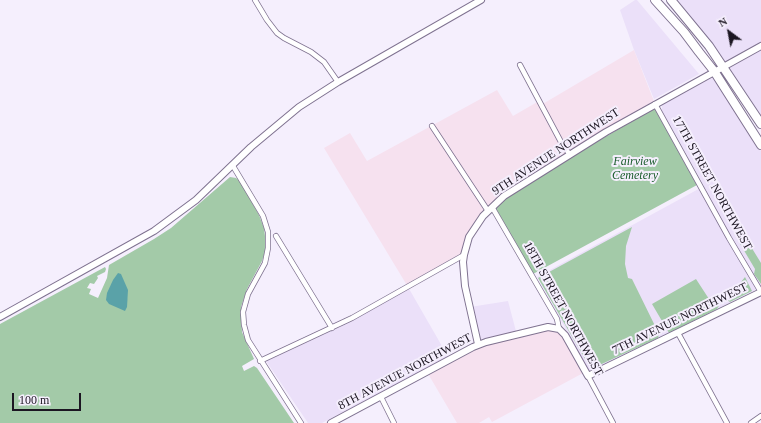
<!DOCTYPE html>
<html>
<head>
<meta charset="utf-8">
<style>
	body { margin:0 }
	#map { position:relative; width:761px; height:423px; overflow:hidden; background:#f5effd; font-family:Georgia,serif }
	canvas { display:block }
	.north { position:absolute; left:709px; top:12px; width:40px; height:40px; -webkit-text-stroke:3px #f5effd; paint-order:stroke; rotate:328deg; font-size:11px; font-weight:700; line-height:16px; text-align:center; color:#1c1622 }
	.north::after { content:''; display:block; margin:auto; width:14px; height:18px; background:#1c1622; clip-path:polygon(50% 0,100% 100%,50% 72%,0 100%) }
	.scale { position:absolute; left:12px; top:393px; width:69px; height:18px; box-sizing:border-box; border:2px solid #1c1622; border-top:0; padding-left:5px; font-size:12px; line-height:14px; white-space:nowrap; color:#1c1622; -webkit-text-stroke:3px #f5effd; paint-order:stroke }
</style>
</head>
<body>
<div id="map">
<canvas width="761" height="423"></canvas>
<div class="north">N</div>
<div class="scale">100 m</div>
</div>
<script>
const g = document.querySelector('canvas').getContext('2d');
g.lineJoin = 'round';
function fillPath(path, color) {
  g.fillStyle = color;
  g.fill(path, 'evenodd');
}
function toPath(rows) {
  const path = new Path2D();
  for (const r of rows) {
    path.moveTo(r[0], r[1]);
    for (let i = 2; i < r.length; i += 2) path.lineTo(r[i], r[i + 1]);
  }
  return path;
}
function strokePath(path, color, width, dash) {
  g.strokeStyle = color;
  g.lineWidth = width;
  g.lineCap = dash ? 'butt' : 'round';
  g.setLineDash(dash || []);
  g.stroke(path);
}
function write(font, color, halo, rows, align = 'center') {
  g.font = font + ' Georgia,serif';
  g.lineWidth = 4;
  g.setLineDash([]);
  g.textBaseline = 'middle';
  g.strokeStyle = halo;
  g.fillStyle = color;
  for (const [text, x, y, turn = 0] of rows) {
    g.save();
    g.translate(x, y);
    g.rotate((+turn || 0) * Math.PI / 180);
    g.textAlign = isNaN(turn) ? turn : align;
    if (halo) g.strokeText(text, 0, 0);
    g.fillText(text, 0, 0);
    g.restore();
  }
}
const built = toPath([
	[635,0,637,0,699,74,654,99,634,50,620,10],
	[671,0,761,0,761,124],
	[711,78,717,80,761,151,761,287,696,320,594,370,590,370,587,368,537,277,704,186,662,111,662,105],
	[408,287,450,360,388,389,322,423,308,423,266,361,353,321,352,318],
	[508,301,517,335,478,344,470,307]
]);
const industrial = toPath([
	[634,50,655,104,504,196,475,226,464,255,408,287,324,148,350,133,367,161,497,90,513,116,539,101,541,105],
	[548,327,559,329,585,372,492,422,489,417,479,423,457,423,427,372,473,347]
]);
const green = toPath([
	[655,108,697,185,533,274,495,207,512,194,562,162],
	[230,177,236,178,240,181,259,215,264,228,265,236,265,252,262,261,247,289,241,307,241,315,242,332,254,359,242,366,244,371,254,366,257,368,294,423,0,423,0,324,105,267,106,269,105,272,97,276,98,278,94,284,90,283,87,288,91,289,89,294,98,298,107,278,109,265,154,239,171,228],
	[632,227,626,246,625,264,628,278,632,279,659,334,658,338,593,368,589,366,538,278],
	[740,235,745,237,761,263,761,284,754,274,755,269,739,242,740,240,738,236],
	[745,277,752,291,730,302,727,300],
	[696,279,709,299,720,304,717,309,669,333,652,304]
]);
const water = toPath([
	[118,273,121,274,128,290,127,307,125,311,109,304,106,300,107,293,113,280]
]);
const street = toPath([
	[255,0,267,20,277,33,284,38,311,52,324,62,338,82],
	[520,65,561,142,570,155],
	[655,104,729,238,761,292],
	[432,126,488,211],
	[233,166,263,216,268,232,268,248,265,263,248,294,243,312,244,325,248,340,301,423],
	[492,207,557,319,559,329],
	[276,236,332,328],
	[678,333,727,423],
	[260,361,352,318,464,255],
	[588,376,613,423],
	[381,397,394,423],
	[751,423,761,416]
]);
const secondary = toPath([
	[0,317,154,231,196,200,251,147,299,107,338,82,481,0],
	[478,344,465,286,463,262,464,255,469,237,483,216,504,196,606,132,761,46],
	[331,423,473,347,486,342,548,327,559,329,565,335,588,376,761,292]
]);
const highway = toPath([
	[655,0,684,32,699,52,714,71,761,145],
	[671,0,709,46,761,124]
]);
const streetNames = [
	["9TH AVENUE NORTHWEST",556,152,-33],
	["17TH STREET NORTHWEST",712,183,61],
	["18TH STREET NORTHWEST",563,309,61],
	["7TH AVENUE NORTHWEST",680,319,-26],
	["8TH AVENUE NORTHWEST",405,372,-28]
];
const parkNames = [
	["Fairview",635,162],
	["Cemetery",635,176]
];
fillPath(built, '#ebe0f9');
fillPath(industrial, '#f6e1ef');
fillPath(green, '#a3caa8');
fillPath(water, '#5aa2a8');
strokePath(street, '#7f7290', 6);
strokePath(secondary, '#7f7290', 8);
strokePath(highway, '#7f7290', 10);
strokePath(street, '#fff', 4.5);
strokePath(secondary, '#fff', 6);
strokePath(highway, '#fff', 8);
write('12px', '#1c1622', '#f5effd', streetNames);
write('italic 12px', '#185b2a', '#f5effd', parkNames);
</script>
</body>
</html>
